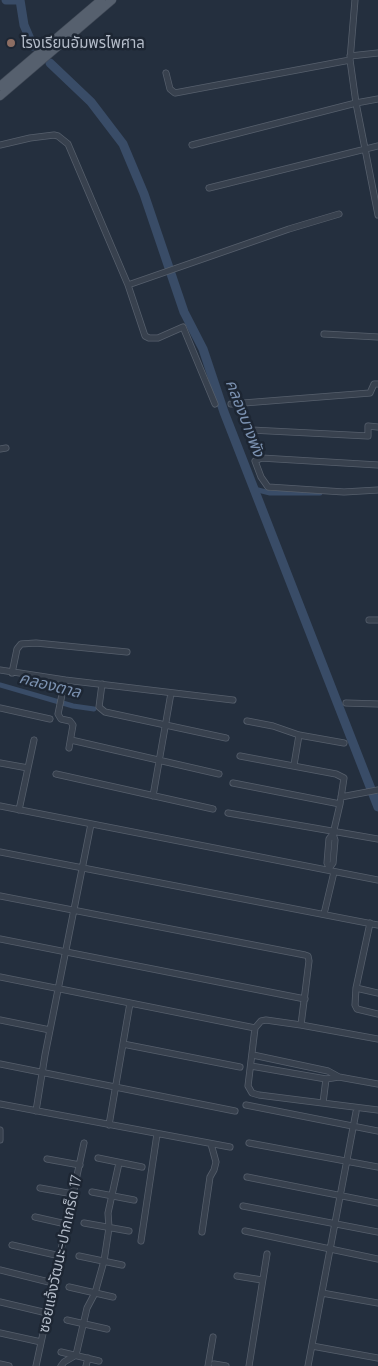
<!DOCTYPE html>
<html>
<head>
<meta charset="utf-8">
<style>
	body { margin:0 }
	canvas { display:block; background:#242f3e }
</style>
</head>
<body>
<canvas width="378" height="1366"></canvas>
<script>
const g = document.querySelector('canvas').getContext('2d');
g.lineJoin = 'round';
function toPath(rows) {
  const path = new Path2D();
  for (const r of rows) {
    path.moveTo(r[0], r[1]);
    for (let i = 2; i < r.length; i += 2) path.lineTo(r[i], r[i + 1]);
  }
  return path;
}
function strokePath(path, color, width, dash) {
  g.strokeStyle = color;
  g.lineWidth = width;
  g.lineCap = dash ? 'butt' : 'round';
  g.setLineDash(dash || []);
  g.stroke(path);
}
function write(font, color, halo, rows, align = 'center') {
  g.font = font + ' Barlow,"Noto Sans Thai",sans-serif';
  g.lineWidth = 5;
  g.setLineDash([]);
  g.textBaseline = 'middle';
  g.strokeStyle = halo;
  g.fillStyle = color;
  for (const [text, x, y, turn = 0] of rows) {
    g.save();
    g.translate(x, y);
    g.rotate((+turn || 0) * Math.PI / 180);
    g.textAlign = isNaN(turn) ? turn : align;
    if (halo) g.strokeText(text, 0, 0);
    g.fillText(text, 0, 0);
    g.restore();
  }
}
const canal = toPath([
	[254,489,270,493,320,493],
	[0,685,73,706,94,709]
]);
const river = toPath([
	[6,0,20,0],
	[20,0,24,25,33,46],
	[50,63,91,102,123,144,144,194,184,312,203,349,224,412,378,807]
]);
const minor = toPath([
	[355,0,350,60,356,103,378,215],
	[350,56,378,53],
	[166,73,170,89,175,93,350,60],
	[0,145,30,138,54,135,58,136,68,144,128,285,145,336,149,338,158,338,183,327,215,404],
	[192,145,356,103,378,99],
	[209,188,378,146],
	[128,285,289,229,339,214],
	[324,334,378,337],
	[231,404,370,393,374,384,378,384],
	[251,430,368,436,368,426,378,427],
	[0,449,6,448],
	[378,465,261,458,255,461,261,477,268,487,344,492,378,490],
	[369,620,378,620],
	[0,670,65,680,233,700],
	[12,673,17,649,21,644,36,643,127,652],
	[65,680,58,714,61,719,70,721,73,725,69,748],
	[102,684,99,707,105,712,226,738],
	[346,703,378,704],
	[0,708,50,719],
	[247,721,273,726,299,735,344,743],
	[71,740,219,774],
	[240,756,336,774,344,778,340,804,333,834,329,839,327,863,329,867],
	[0,763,28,768],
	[294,765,299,735],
	[56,774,213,809],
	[233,783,340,804],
	[153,796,171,693],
	[341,797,378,790],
	[0,806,378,880],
	[19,810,34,740],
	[228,813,378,839],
	[0,852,378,925],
	[328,870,333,863,335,840,333,834],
	[0,896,305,955,308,956,309,961,301,1025],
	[324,914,334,872],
	[370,923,356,988,355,1005,357,1009,378,1014],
	[0,939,305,999],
	[0,977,255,1028],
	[356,988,378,993],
	[0,1020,50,1030],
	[378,1039,301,1025,266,1020,261,1021,255,1028,248,1086,252,1093,259,1095,378,1110],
	[123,1044,240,1067],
	[253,1055,328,1071,339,1077],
	[0,1064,235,1111],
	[251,1066,326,1079,339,1077,378,1084],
	[323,1103,326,1079],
	[0,1104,230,1147],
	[246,1105,378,1131],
	[36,1111,45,1055,91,824],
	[109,1125,130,1003],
	[0,1130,0,1140],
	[249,1143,378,1167],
	[98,1158,142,1167],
	[47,1159,80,1165],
	[247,1177,378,1203],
	[40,1188,73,1194],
	[92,1192,134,1200],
	[243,1206,378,1232],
	[35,1217,66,1224],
	[84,1223,129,1231],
	[245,1231,378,1259],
	[202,1232,210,1177,214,1170,216,1162,211,1144],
	[141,1241,157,1134],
	[12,1245,60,1256],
	[79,1256,122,1265],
	[0,1270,53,1283],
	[237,1276,262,1280],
	[69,1287,113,1297],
	[322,1293,378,1303],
	[0,1302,47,1313],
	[67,1320,107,1329],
	[0,1333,41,1342],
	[312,1346,378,1358],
	[61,1352,99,1361],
	[0,1364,9,1366],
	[214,1364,226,1366],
	[36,1366,84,1143],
	[61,1366,64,1362,76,1355,87,1308,95,1293,104,1261,109,1228,108,1213,119,1163],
	[86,1366,88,1358],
	[208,1366,213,1337],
	[249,1366,267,1254],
	[308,1366,356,1112]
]);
const major = toPath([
	[0,86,101,0],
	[0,96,112,0]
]);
const markers = [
	[11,43,5,"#8d6e63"]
];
const poiNames = [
	["โรงเรียนอัมพรไพศาล",21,43]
];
const streetNames = [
	["ซอยแจ้งวัฒนะ-ปากเกร็ด 17",60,1254,-78]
];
const waterNames = [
	["คลองบางพัง",245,418,69],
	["คลองตาล",50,685,14]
];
strokePath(canal, '#394c67', 5);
strokePath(river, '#394c67', 9);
strokePath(minor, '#565f6c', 7);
strokePath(major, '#414a57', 9);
strokePath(minor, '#38414e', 5.5);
strokePath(major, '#56606e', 8);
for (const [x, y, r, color] of markers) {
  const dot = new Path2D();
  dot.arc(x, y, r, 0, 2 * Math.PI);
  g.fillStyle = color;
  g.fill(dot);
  strokePath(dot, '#1d2633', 2);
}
write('15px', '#b4bcc9', '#1d2633', poiNames, 'left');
write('15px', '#b4bcc9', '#1d2633', streetNames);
write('italic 16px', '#7c92b1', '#1d2633', waterNames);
</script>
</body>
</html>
